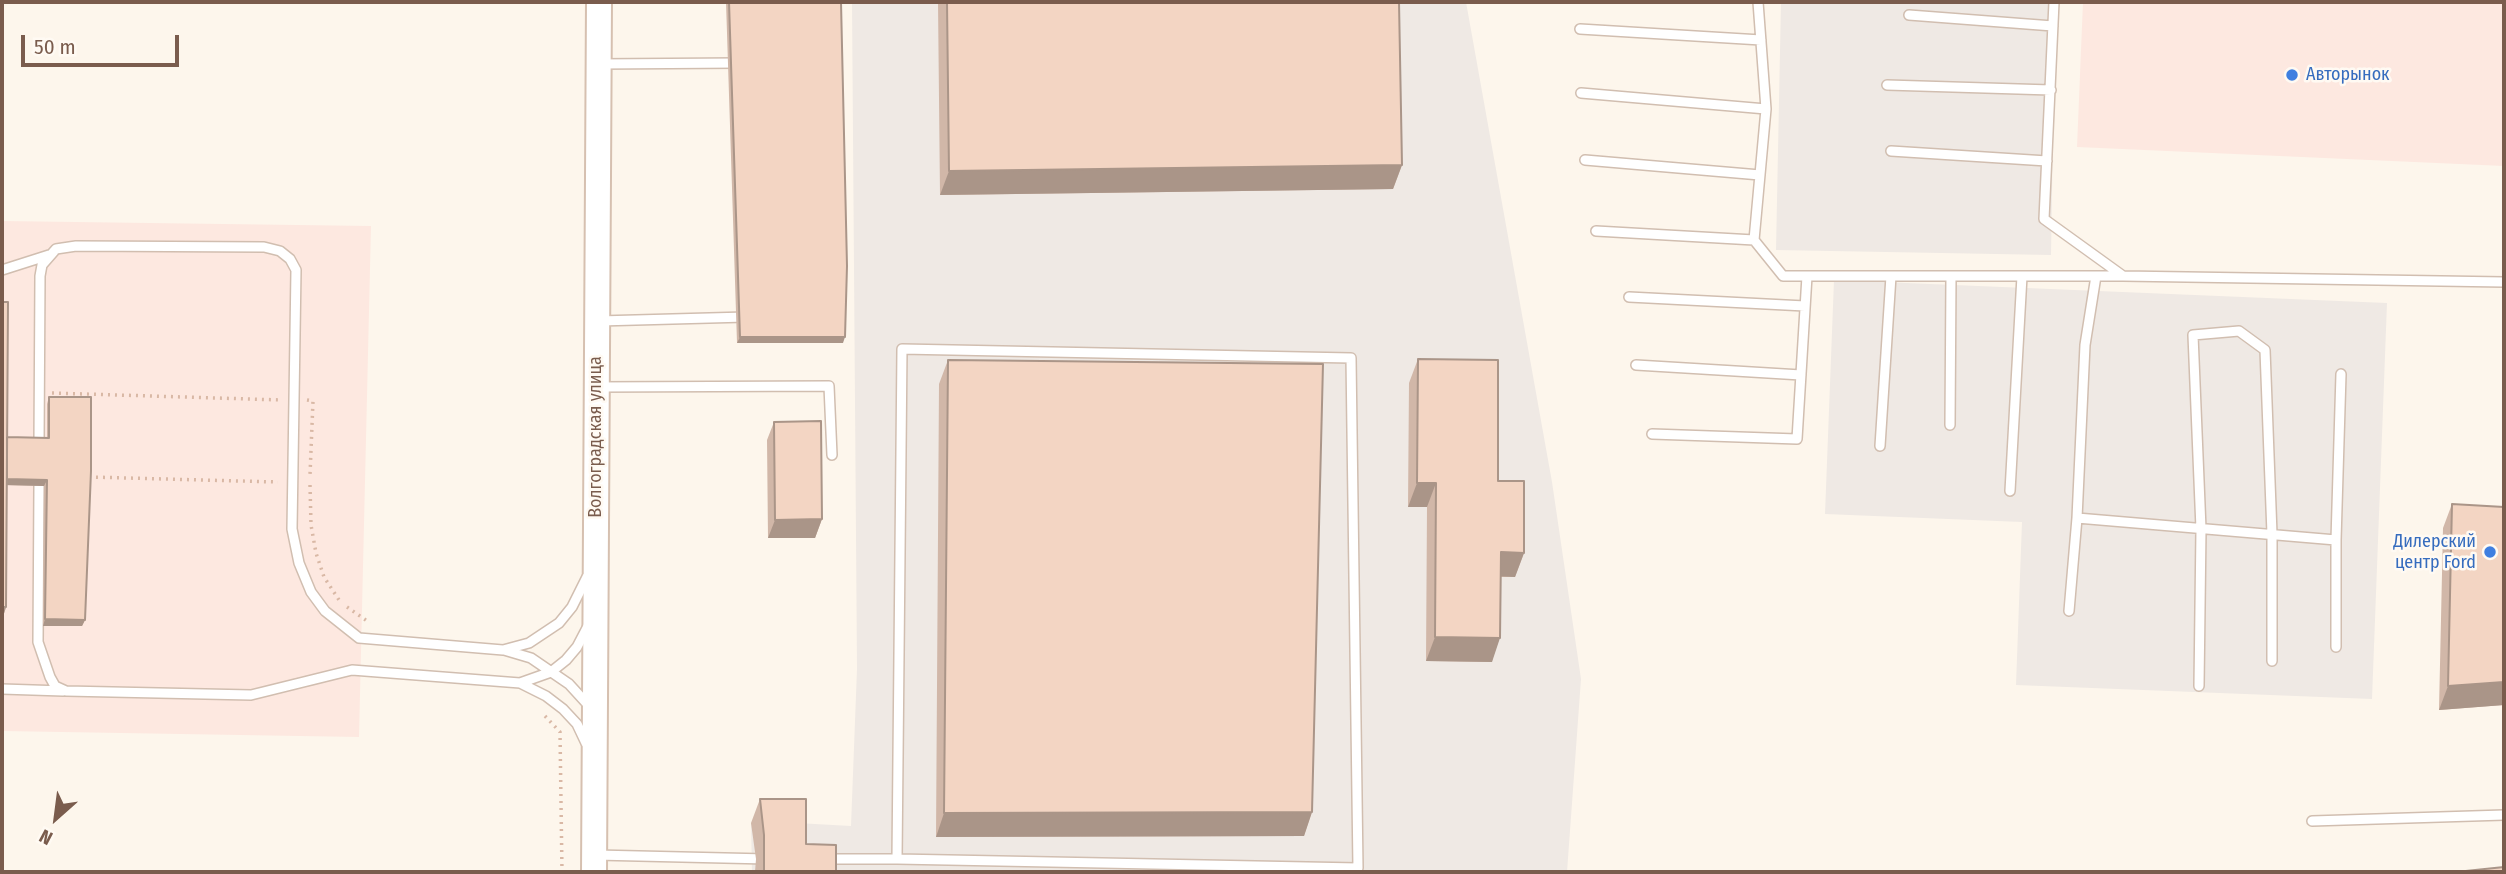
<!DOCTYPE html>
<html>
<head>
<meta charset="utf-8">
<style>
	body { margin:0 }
	#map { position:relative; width:2506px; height:874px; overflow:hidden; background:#fdf6ec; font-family:"Fira Sans Condensed",sans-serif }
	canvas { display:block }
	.frame { position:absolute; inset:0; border:4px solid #7a5c4d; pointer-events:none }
	.north { position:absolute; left:21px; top:783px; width:70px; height:70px; -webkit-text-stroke:5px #fffaf3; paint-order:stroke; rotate:208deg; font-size:19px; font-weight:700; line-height:28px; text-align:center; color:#7a5c4d }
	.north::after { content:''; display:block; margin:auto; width:24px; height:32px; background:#7a5c4d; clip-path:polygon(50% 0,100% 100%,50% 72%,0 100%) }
	.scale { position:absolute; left:21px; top:35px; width:158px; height:32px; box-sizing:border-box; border:4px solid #7a5c4d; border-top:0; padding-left:9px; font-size:21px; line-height:24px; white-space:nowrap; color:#7a5c4d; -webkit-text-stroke:5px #fffaf3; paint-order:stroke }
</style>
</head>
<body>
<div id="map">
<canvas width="2506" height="874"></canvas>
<div class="frame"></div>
<div class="north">N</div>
<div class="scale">50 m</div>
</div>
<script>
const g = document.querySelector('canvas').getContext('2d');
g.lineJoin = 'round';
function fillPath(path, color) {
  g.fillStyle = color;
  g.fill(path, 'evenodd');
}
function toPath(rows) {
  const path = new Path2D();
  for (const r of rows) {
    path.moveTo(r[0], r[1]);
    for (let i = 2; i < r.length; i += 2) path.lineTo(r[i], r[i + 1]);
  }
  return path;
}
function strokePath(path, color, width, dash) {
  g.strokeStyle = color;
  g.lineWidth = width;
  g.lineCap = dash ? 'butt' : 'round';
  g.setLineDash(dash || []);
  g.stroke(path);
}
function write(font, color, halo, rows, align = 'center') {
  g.font = font + ' "Fira Sans Condensed",sans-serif';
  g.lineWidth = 5;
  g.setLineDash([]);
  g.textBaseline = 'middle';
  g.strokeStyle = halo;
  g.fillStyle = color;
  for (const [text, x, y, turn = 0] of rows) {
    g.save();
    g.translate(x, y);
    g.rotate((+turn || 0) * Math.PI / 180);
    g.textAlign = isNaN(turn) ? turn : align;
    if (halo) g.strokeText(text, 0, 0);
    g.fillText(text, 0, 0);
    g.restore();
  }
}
const commercial = toPath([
	[2083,2,2504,2,2504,166,2077,147],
	[2,221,371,226,359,737,2,731]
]);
const industrial = toPath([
	[852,2,1466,2,1552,482,1581,679,1567,872,752,872,751,823,797,823,851,826,857,669],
	[1781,2,2055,2,2051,255,1776,250],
	[1834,280,2387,303,2372,699,2016,685,2022,522,1825,514]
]);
const path = toPath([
	[52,393,282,400],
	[307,400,313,401,310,475],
	[89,477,278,482],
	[310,485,311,525,316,553,324,577,341,603],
	[347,607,370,623],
	[545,716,560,732,562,872]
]);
const lane = toPath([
	[1758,2,1766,109,1754,240,1783,276,2121,276],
	[2054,2,2044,219,2123,276,2504,282],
	[1909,15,2053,26],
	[1580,29,1761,40],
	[599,64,739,63],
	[1887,85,2051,90],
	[1581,93,1766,109],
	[1891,151,2047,161],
	[1585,160,1760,175],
	[1596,231,1754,240],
	[2,270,49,255],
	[2096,276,2085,345,2077,518,2336,540,2336,647],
	[1629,297,1805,306],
	[599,321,746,317],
	[1636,365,1801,375],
	[598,387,829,386,832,455],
	[1950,425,1951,276],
	[1652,434,1797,439,1807,276],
	[39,444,40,276,42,265,56,249,76,246,264,247,280,251,290,259,296,270,292,529,299,563,311,592,325,611,359,638,503,650,529,643,559,623,572,607,587,577],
	[1880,446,1891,276],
	[39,486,38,642,50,677,55,686,66,691,251,695,352,670,520,683,546,696,563,709,577,724,586,743],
	[2010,491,2022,276],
	[2336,540,2341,374],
	[2069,611,2077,518],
	[504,650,531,658,569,684,590,707],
	[520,683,551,672,566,660,577,647,588,626],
	[2199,686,2201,529,2193,335,2239,331,2265,350,2272,534,2272,661],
	[2,689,63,691],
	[2312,821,2504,815],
	[596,855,767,859],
	[827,859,897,859,902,349,1351,358,1358,868,897,859]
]);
const secondary = toPath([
	[594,872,599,2]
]);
const wall = toPath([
	[726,2,841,2,843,343,737,343],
	[938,2,1399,2,1402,165,1393,189,940,195],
	[2,302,7,437,47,438,47,404,49,397,85,620,82,626,43,626,44,486,7,485,6,607,2,620],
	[1418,359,1498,481,1524,553,1515,577,1501,577,1492,662,1426,661,1427,507,1408,507,1409,383],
	[948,360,1312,812,1304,836,936,837,939,384],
	[774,422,822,519,815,538,768,538,767,440],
	[2452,504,2504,507,2504,705,2439,710,2443,528],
	[760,799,806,844,836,872,755,872,756,859,751,823]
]);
const shadedWall = toPath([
	[1402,165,1393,189,940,195,949,171],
	[740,337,845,337,843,343,737,343],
	[2,479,47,480,44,486,2,485],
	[1417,483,1436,483,1427,507,1408,507],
	[822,519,815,538,768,538,775,520],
	[1501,552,1524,553,1515,577,1492,576],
	[2,607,6,607,2,620],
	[45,619,85,620,82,626,43,626],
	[1435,637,1500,638,1492,662,1426,661],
	[2504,682,2504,705,2439,710,2448,686],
	[1312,812,1304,836,936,837,944,813]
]);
const building = toPath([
	[729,2,841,2,847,266,845,337,740,337,729,2],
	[947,2,1399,2,1402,165,949,171,947,2],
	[2,302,8,302,6,607,2,607,2,302],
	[1418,359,1498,360,1498,481,1524,481,1524,553,1501,552,1500,638,1435,637,1436,483,1417,483,1418,359],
	[948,360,1323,364,1312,812,944,813,948,360],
	[49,397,91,397,91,471,85,620,45,619,47,480,7,479,7,437,49,438,49,397],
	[821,421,822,519,775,520,774,422,821,421],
	[2452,504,2504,507,2504,682,2448,686,2452,504],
	[760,799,806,799,806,844,836,845,836,872,764,872,764,835,760,799],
	[2504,867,2504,872,2456,872,2504,867]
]);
const markers = [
	[2292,75,7,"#3f7fe0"],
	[2490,552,7,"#3f7fe0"]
];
const shopNames = [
	["Авторынок",2306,75],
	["Дилерский",2476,542,"right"],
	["центр Ford",2476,563,"right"]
];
const streetNames = [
	["Волгоградская улица",596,437,-90]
];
fillPath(commercial, '#fde8e0');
fillPath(industrial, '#efe9e4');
strokePath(lane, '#d1beb0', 12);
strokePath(secondary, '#d6c0b0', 28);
strokePath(path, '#d9b8a5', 3.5, [2, 5]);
strokePath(lane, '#fff', 9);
strokePath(secondary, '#fff', 24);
fillPath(wall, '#d1b7a8');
fillPath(shadedWall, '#aa9588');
fillPath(building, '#f3d5c3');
strokePath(building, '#aa9588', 2);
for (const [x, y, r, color] of markers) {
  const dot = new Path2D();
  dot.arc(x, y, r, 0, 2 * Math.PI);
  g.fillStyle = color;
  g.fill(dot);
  strokePath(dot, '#fffaf3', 2.5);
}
write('18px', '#366cbe', '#fffaf3', shopNames, 'left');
write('18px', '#7a5c4d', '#fffaf3', streetNames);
</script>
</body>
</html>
